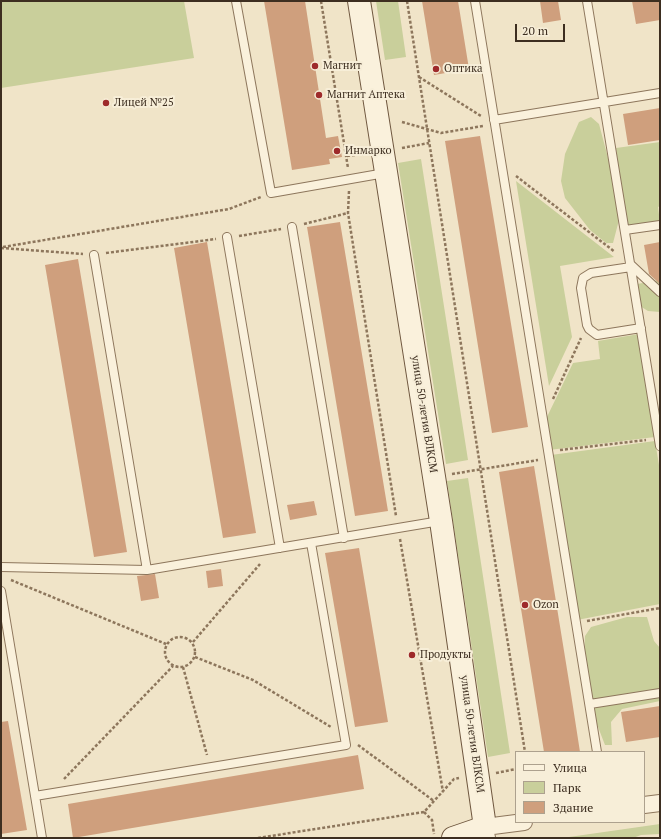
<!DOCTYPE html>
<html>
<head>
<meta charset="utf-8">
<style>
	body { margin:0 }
	#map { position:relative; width:661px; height:839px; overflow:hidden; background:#f0e4c8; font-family:"PT Serif",serif }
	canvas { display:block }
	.frame { position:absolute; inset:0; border:2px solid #3d2e20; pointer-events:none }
	.legend { position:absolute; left:515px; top:751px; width:130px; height:72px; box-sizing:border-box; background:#f7eed8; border:1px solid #ada18e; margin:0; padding:5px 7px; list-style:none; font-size:12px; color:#3d2e20 }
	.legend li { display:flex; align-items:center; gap:8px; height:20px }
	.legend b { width:20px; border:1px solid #ada18e }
	.scale { position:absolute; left:515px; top:24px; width:50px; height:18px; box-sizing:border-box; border:2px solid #3d2e20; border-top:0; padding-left:5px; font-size:12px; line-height:14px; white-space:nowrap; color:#3d2e20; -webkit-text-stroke:3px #f7eed8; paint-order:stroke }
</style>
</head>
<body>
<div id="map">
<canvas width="661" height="839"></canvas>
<div class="frame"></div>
<ul class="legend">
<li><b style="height:5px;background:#faf1dc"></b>Улица</li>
<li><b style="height:11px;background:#c9cf9b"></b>Парк</li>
<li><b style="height:11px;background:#cf9f7d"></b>Здание</li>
</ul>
<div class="scale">20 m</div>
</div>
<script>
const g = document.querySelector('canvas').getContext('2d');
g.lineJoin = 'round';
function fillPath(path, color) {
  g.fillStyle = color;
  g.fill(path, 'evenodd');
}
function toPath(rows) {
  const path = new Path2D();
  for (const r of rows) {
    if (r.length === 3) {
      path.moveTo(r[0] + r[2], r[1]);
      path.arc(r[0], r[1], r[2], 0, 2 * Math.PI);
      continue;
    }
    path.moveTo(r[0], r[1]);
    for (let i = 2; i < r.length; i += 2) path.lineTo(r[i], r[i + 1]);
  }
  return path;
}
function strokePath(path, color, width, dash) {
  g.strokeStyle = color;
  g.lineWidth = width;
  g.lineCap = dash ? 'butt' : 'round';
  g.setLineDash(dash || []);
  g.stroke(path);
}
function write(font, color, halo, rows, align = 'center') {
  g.font = font + ' "PT Serif",serif';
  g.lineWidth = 4;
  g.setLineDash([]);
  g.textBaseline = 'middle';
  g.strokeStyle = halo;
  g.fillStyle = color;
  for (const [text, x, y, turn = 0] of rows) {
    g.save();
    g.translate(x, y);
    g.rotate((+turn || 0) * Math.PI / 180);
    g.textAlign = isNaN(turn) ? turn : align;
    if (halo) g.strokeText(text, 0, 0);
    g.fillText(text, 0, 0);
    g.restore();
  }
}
const green = toPath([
	[1,1,184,1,194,58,1,88],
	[376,1,398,1,406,57,385,60],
	[591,117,599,124,612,173,619,220,613,243,606,243,590,230,565,198,561,181,565,154,579,122],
	[660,142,660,206,658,207,660,222,627,227,616,148],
	[421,159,468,460,446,464,398,163],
	[516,181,614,257,560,266,572,337,549,386],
	[660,280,660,312,648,311,640,306,637,284],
	[639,334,655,437,549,450,546,419,573,363,600,359,598,341],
	[655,441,660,471,660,604,577,620,551,455],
	[468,478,510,753,488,757,447,481],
	[627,617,647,617,654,641,660,648,660,701,622,709,611,722,612,745,605,745,593,714,584,658,585,636,591,627],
	[660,824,660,834,641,835,633,838,562,838]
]);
const building = toPath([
	[264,1,305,1,326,138,338,136,342,157,329,159,330,164,292,170],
	[422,1,458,1,469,69,434,75],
	[540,1,558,1,561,20,543,23],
	[632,1,660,1,660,20,636,24],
	[660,108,660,140,628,145,623,114],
	[480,136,528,427,492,433,445,141],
	[340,222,388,511,355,516,307,227],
	[207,242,256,533,223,538,174,248],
	[660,242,660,284,649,274,644,245],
	[78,259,127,552,94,557,45,265],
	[534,466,571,694,580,752,544,752,499,472],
	[314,501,317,515,290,520,287,505],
	[359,548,388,722,355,727,325,553],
	[221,569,223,586,208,588,206,571],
	[155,574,159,598,141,601,137,576],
	[660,706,660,737,626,742,621,712],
	[8,721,27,830,1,834,1,722],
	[358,755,364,789,73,838,68,804]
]);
const path = toPath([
	[321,1,348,168],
	[407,1,525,752],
	[419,77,481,116],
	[402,122,441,133,483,126],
	[402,148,429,143],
	[347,156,363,154],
	[516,176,615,252],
	[349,191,348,213,396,516],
	[304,224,348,213],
	[239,236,281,229],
	[3,247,229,209,261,197],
	[1,248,83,254],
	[106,253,216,239],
	[553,399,581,338],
	[560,450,646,440],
	[452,474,538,460],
	[400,539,443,792],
	[11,580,166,644],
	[587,621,660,608],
	[180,652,15],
	[193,642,260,564],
	[195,657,253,680,331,727],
	[183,667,207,755],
	[358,745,434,801],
	[496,773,516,769],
	[64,779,173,666],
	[424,812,432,820,434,834],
	[258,838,424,812,454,779,459,778]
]);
const lane = toPath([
	[236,1,271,193,385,173],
	[475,1,597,752],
	[587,1,660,446],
	[494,120,660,93],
	[292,227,344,538],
	[625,230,660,225],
	[227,237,280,548],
	[94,255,147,570],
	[630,264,660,292],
	[631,267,591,273,583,278,581,288,587,325,589,329,597,335,641,328],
	[1,567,147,570,440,521],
	[1,591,42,838],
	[590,704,660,693],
	[35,796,346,745,311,543]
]);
const street = toPath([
	[644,805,660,803],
	[487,838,485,827,524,822]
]);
const secondary = toPath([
	[359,1,441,521,485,827,453,838]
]);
const markers = [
	[315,66,4,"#9e2a2b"],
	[436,69,4,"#9e2a2b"],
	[319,95,4,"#9e2a2b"],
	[106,103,4,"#9e2a2b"],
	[337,151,4,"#9e2a2b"],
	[525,605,4,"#9e2a2b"],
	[412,655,4,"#9e2a2b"]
];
const poiNames = [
	["Магнит",323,66],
	["Оптика",444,69],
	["Магнит Аптека",327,95],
	["Лицей №25",114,103],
	["Инмарко",345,151],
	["Ozon",533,605],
	["Продукты",420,655]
];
const streetNames = [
	["улица 50-летия ВЛКСМ",424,414,81],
	["улица 50-летия ВЛКСМ",472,734,82]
];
fillPath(green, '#c9cf9b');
fillPath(building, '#cf9f7d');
strokePath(lane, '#8d765c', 10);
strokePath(street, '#8d765c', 18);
strokePath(secondary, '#6f573f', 24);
strokePath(path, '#8d765c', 2.5, [3, 2]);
strokePath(lane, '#faf1dc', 8);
strokePath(street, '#faf1dc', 16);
strokePath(secondary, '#faf1dc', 22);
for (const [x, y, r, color] of markers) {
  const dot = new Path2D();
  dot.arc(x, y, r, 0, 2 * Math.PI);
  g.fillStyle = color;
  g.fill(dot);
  strokePath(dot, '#f7eed8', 1.5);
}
write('11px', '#3d2e20', '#f7eed8', poiNames, 'left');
write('11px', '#3d2e20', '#f7eed8', streetNames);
</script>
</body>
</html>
